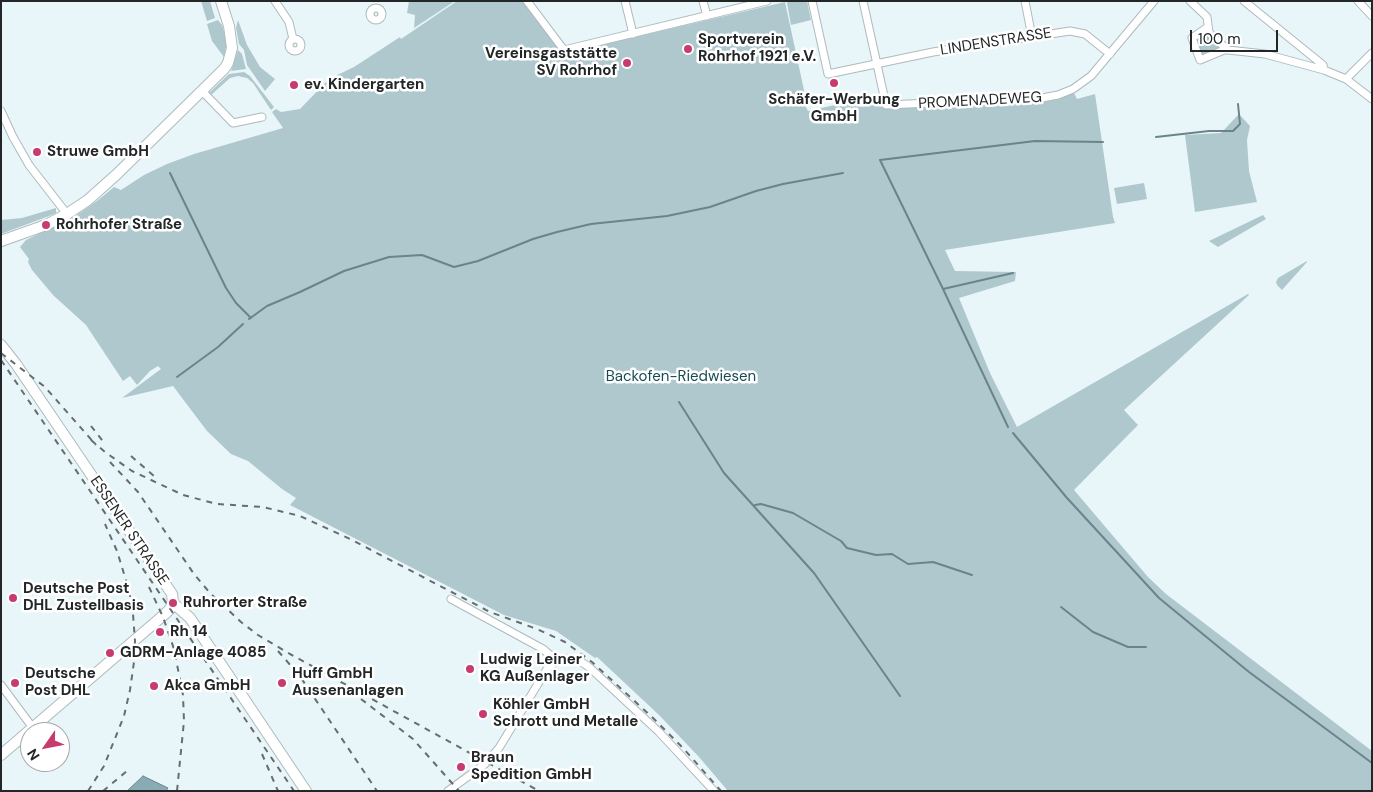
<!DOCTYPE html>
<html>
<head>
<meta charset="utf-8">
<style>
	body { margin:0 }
	#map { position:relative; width:1373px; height:792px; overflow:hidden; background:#e9f6f9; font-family:"DM Sans",sans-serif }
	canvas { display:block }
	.frame { position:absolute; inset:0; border:2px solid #222627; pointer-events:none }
	.north { position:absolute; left:20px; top:722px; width:50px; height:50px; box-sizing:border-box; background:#fff; border:1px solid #a7a8a9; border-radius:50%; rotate:237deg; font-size:14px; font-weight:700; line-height:20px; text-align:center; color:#222627 }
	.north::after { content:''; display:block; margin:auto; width:18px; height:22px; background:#c73b6f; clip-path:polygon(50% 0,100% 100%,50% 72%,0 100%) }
	.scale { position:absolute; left:1190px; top:30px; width:88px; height:22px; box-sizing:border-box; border:2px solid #222627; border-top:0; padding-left:6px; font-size:15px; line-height:18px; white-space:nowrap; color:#222627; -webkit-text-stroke:4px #fff; paint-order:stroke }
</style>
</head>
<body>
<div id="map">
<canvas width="1373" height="792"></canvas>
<div class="frame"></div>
<div class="north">N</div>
<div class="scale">100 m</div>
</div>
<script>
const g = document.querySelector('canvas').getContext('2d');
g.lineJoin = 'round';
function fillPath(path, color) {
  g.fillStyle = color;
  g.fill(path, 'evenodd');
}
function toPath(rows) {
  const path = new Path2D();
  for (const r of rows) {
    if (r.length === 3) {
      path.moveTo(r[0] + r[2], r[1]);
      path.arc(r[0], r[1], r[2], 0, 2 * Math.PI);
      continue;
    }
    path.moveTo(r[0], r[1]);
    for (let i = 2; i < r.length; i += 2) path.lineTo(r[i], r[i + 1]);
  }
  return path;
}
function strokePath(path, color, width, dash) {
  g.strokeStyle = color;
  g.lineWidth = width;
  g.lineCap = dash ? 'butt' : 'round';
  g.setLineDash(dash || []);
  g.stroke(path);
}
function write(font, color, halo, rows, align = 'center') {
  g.font = font + ' "DM Sans",sans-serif';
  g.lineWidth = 5;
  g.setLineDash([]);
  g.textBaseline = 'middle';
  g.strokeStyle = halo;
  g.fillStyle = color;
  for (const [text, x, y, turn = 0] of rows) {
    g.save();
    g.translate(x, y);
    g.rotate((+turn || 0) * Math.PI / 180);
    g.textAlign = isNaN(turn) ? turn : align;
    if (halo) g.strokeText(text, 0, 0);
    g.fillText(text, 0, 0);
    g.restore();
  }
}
const green = toPath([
	[201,1,210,1,215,18,207,21],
	[409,1,455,1,414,28,415,15,407,13],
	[457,1,524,1,566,53,785,2,807,104,805,105,808,111,857,100,860,107,883,103,885,108,889,108,1044,100,1056,99,1074,93,1077,99,1095,94,1113,217,1115,223,945,250,955,271,1016,272,1015,281,959,298,990,373,1017,427,1248,294,1249,295,1124,410,1138,425,1074,490,1148,577,1166,594,1372,751,1372,791,728,791,699,757,659,715,597,657,595,658,556,631,504,615,290,505,296,498,282,489,248,461,231,454,207,431,173,386,122,398,161,369,158,366,150,371,137,385,130,376,123,381,86,325,53,295,32,270,28,262,29,259,20,247,26,240,74,217,97,201,114,187,121,190,144,175,167,164,194,154,283,128,272,112,276,109,281,112,300,109,329,79,354,67,400,37,401,39],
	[788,1,807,1,811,20,791,25,787,3],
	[218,20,222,25,227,42,224,57,212,41,207,24],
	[238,20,247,45,260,67,275,79,265,91,247,65,244,50,239,44,236,28],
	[1205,33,1221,48,1202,56,1200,54,1196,37],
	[238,50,242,54,246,69,231,71],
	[244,72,250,76,274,107,271,110,253,83,247,78,238,76,230,78,211,95,209,93,229,74],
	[1239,114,1250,126,1247,140,1249,171,1257,202,1195,212,1185,135,1221,133],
	[1144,183,1147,199,1117,204,1114,188],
	[56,208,56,213,49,216,1,234,1,220,22,218],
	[1263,215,1266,219,1218,247,1209,241],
	[1307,261,1307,262,1282,290,1277,285,1276,282,1278,278]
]);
const water = toPath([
	[143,776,168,788,166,791,127,791,143,776]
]);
const stream = toPath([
	[1156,137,1209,131,1233,131,1240,124,1238,104],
	[170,173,226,288,236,303,251,318],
	[943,289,880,160,1035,141,1103,142],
	[249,319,267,306,300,292,344,271,389,257,422,255,454,267,478,261,533,239,557,232,591,224,667,216,710,207,756,191,783,184,843,173],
	[177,377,218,347,243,324],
	[679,402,724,473,814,573,900,696],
	[1008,427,943,289,1013,273],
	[1013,433,1067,498,1159,598,1249,672,1372,763],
	[755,505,761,504,793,513,841,541,847,548,876,555,892,554,908,564,933,562,972,575],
	[1061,607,1093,632,1128,647,1146,647]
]);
const street = toPath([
	[275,1,289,22,293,39],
	[527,1,564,50,767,1],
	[625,1,633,34],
	[703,1,707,16],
	[812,1,828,74,933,52,1070,31,1085,34,1110,54],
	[863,1,886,105,1042,98,1058,95,1073,89,1091,76,1154,1],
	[1025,1,1032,37],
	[1190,1,1207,17,1209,32,1212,36,1228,50,1265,54,1324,70,1346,79,1372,99],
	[1244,1,1323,65,1324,70],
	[1358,1,1372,16],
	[376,14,6],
	[1208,27,1192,38,1200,60,1224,50,1228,50],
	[295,45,6],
	[1346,79,1372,53],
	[202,91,233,123,262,117],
	[1,111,13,137,29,165,67,214],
	[451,599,543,649,551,656,554,663],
	[1,685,33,728],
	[448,791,485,764,499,748,547,669,554,663,562,659,573,659,580,661,589,667,659,732,714,791]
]);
const secondary = toPath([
	[1,241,46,225,67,214,88,200,117,174,224,69,228,63,232,48,229,26,221,1],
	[1,345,16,364,168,588,172,594,173,603,190,618,306,791],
	[1,755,165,614,170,609,173,603]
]);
const rail = toPath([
	[1,353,45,387,96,445],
	[1,360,294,791],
	[91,426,105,444],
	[91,440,105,452,132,471,183,495,217,504,263,507,300,516,350,539,490,612,537,629,565,642,592,662,653,718,683,748,721,791],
	[131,456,154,476],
	[110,462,138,492,194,574,210,593,241,622,258,635,290,654,539,791],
	[149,587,163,617,174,649,183,695,184,721,177,791],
	[278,651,299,675,377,791],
	[361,699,413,739,459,791],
	[262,754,278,791],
	[88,791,104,766,124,716,130,690,134,662,135,641,133,614,129,590,117,551,105,524],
	[103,791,127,771]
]);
const markers = [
	[688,49,5,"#c73b6f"],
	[627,63,5,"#c73b6f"],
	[834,83,5,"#c73b6f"],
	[294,85,5,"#c73b6f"],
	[37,152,5,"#c73b6f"],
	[46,225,5,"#c73b6f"],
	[13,598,5,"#c73b6f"],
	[173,603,5,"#c73b6f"],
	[160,632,5,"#c73b6f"],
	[110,653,5,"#c73b6f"],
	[470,669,5,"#c73b6f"],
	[15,683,5,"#c73b6f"],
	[282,683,5,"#c73b6f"],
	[154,686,5,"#c73b6f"],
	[483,714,5,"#c73b6f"],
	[461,767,5,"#c73b6f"]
];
const poiNames = [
	["Sportverein",698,40],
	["Rohrhof 1921 e.V.",698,57],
	["Vereinsgaststätte",617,54,"right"],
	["SV Rohrhof",617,71,"right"],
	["ev. Kindergarten",304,85],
	["Schäfer-Werbung",834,100,"center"],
	["GmbH",834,117,"center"],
	["Struwe GmbH",47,152],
	["Rohrhofer Straße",56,225],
	["Deutsche Post",23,589],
	["DHL Zustellbasis",23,606],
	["Ruhrorter Straße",183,603],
	["Rh 14",170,632],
	["GDRM-Anlage 4085",120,653],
	["Ludwig Leiner",480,660],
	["KG Außenlager",480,677],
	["Deutsche",25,674],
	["Post DHL",25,691],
	["Huff GmbH",292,674],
	["Aussenanlagen",292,691],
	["Akca GmbH",164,686],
	["Köhler GmbH",493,705],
	["Schrott und Metalle",493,722],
	["Braun",471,758],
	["Spedition GmbH",471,775]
];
const streetNames = [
	["LINDENSTRASSE",996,42,-9],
	["PROMENADEWEG",980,101,-3],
	["ESSENER STRASSE",129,531,56]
];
const parkNames = [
	["Backofen-Riedwiesen",681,377]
];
fillPath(green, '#afc8cd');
fillPath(water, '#89acb4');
strokePath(water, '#6a848a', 1);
strokePath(stream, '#6a848a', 2);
strokePath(street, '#aebabc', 9);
strokePath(secondary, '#aebabc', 12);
strokePath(street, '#fff', 7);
strokePath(secondary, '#fff', 10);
strokePath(rail, '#666d6e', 2, [6, 6]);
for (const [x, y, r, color] of markers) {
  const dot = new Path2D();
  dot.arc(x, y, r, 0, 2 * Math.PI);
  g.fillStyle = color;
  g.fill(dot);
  strokePath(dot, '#fff', 2);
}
write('bold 15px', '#222627', '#fff', poiNames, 'left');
write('15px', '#222627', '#fff', streetNames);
write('15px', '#174b55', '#fff', parkNames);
</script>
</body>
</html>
